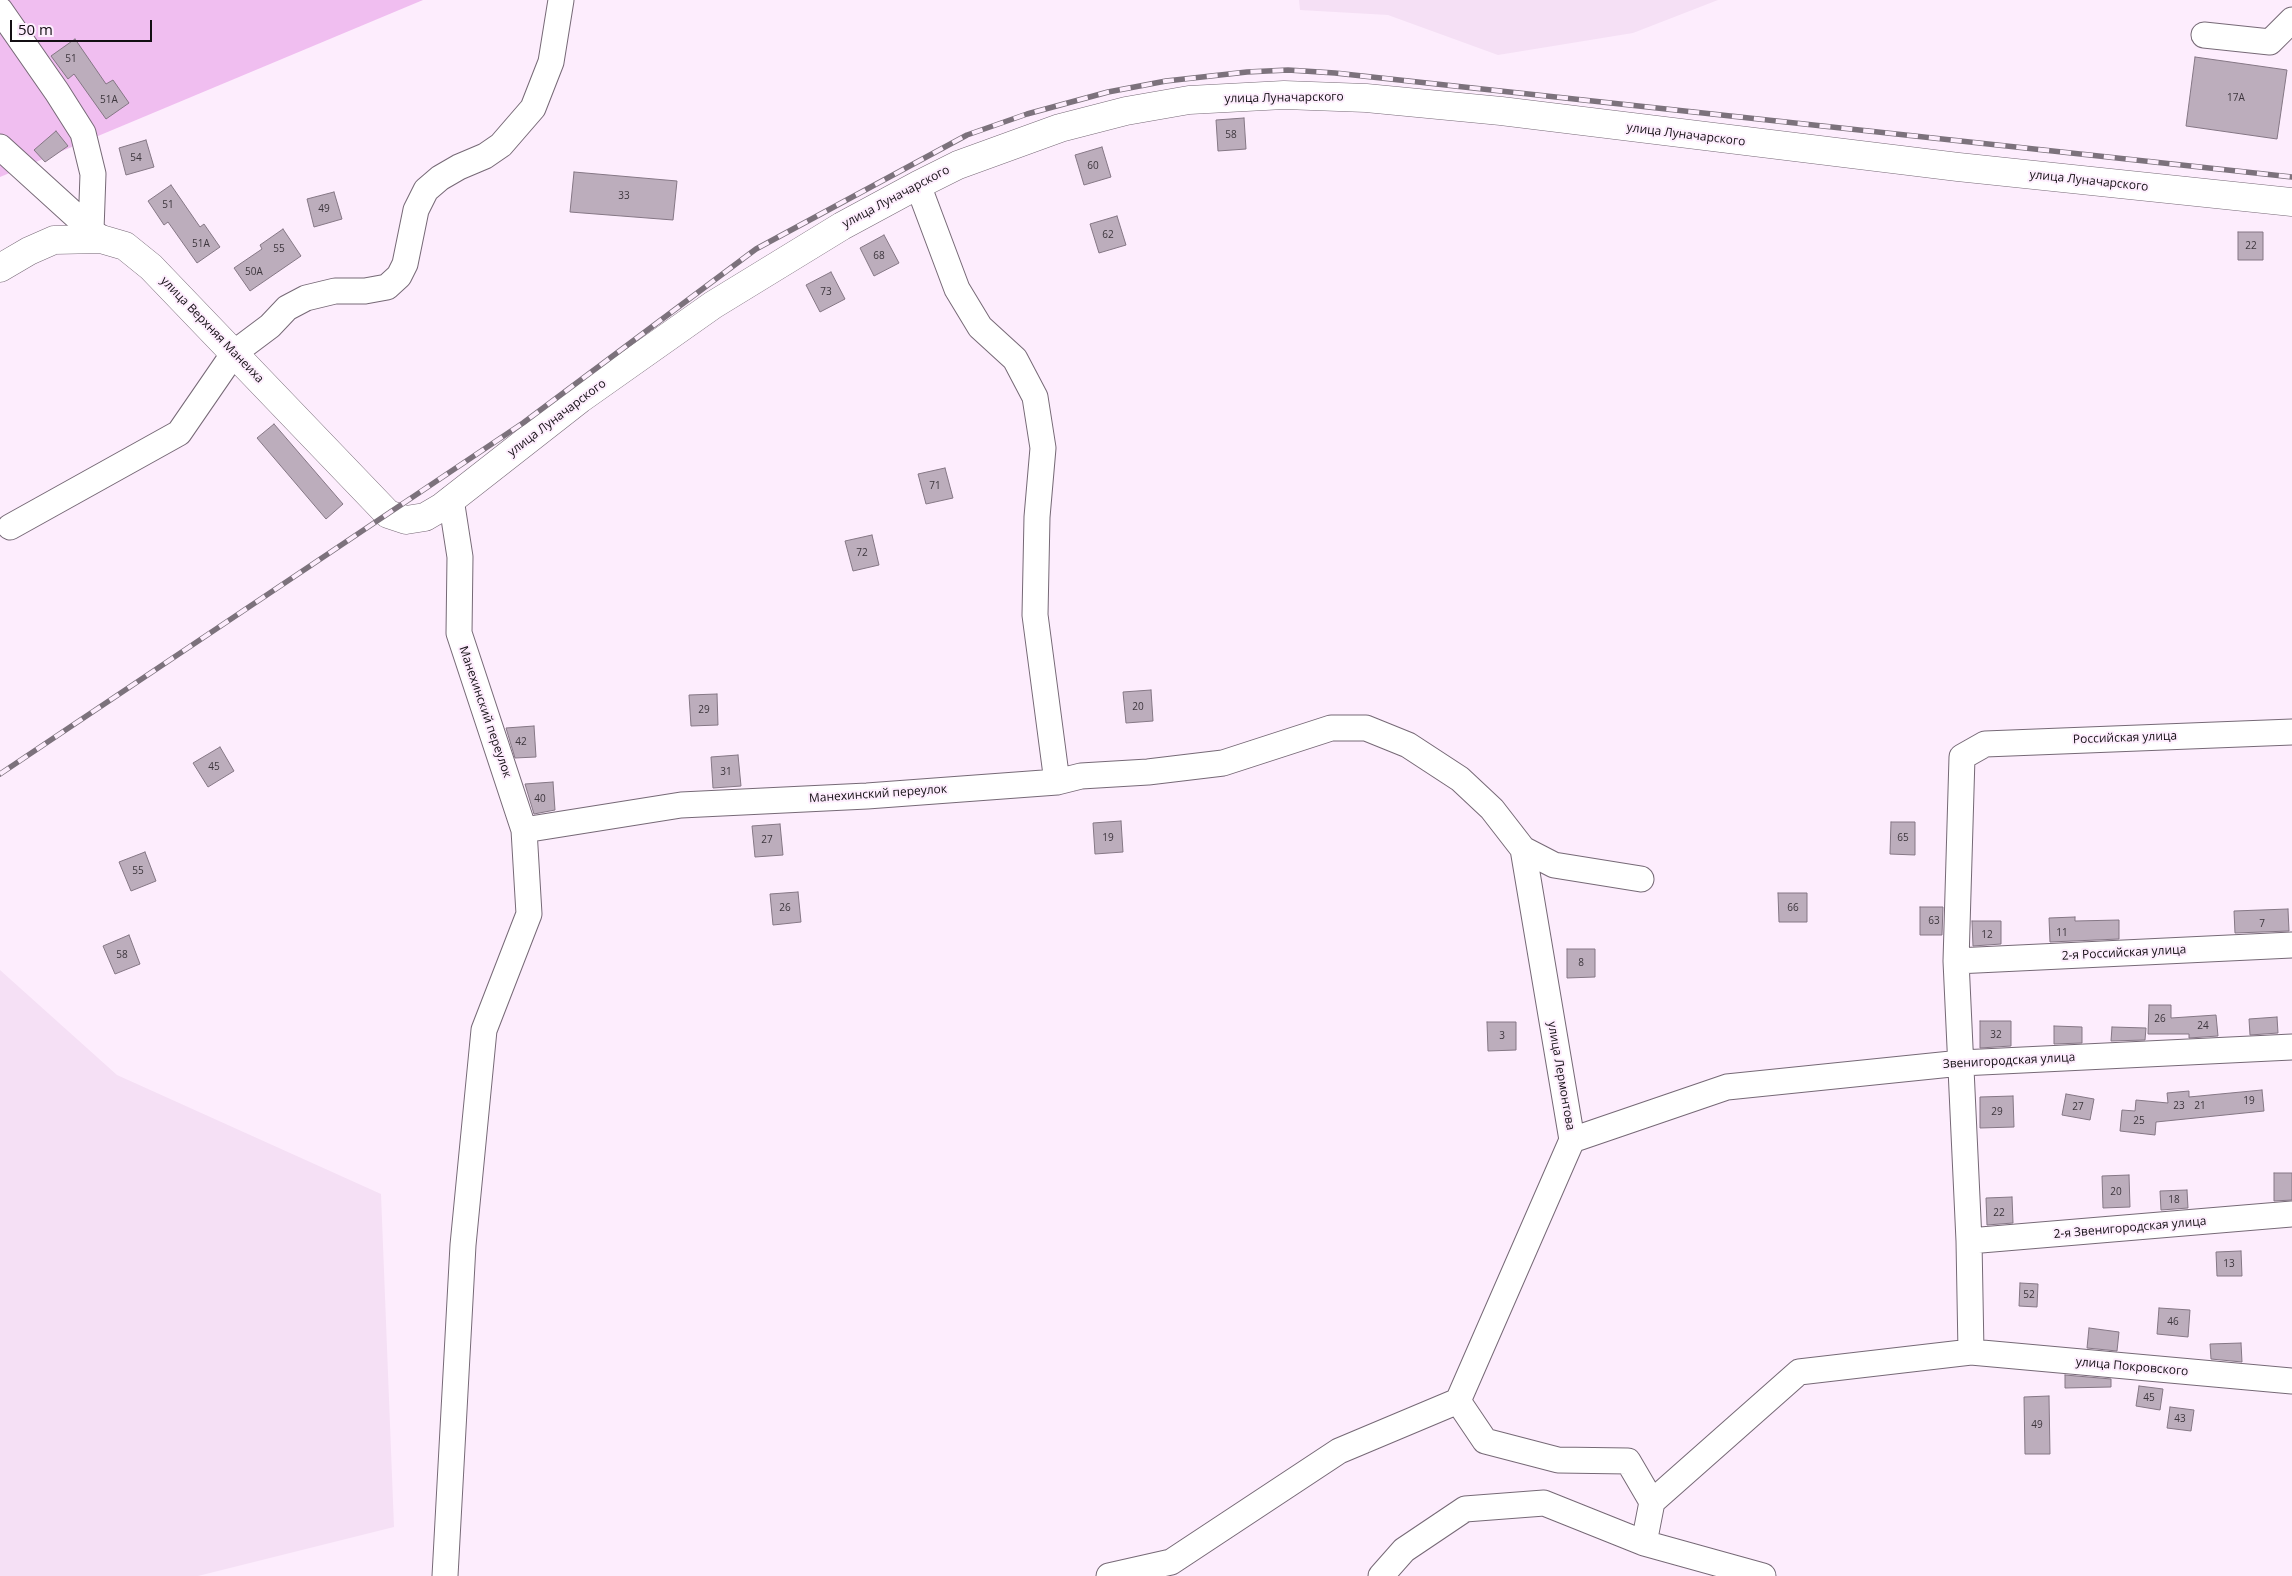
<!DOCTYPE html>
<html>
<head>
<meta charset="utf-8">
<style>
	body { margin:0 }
	#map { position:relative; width:2292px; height:1576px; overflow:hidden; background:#fdedfd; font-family:"Open Sans",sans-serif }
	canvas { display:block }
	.scale { position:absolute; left:10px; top:20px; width:142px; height:22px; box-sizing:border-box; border:2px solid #130e13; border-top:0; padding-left:6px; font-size:15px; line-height:18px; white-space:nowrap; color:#130e13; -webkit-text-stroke:4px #fdedfd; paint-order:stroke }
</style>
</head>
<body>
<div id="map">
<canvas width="2292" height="1576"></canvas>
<div class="scale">50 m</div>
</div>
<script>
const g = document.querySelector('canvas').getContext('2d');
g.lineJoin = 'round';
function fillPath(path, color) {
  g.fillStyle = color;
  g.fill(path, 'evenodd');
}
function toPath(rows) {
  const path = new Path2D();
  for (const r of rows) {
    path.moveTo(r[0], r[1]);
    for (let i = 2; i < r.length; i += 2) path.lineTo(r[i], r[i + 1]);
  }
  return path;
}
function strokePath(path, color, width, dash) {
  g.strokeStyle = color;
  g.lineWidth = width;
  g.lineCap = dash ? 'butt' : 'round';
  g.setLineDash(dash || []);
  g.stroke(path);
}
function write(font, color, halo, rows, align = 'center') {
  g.font = font + ' "Open Sans",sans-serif';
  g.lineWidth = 4;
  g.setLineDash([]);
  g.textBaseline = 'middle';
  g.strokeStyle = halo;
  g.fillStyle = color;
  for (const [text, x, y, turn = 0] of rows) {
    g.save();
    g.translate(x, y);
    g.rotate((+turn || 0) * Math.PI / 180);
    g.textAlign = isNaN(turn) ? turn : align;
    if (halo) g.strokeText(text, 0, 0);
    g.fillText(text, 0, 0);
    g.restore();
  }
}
const built = toPath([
	[1299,0,1718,0,1633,33,1498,55,1388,15,1300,10],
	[0,970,117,1075,381,1194,394,1527,198,1576,0,1576]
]);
const green = toPath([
	[0,0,423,0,0,177]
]);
const building = toPath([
	[75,39,106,84,113,80,129,103,106,119,74,74,68,79,51,56,75,39],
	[2195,57,2287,70,2277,139,2186,126,2195,57],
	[1244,118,1246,149,1218,151,1216,120,1244,118],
	[56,131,68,146,45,162,34,150,56,131],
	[146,140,154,167,126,175,119,148,146,140],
	[1102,147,1111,177,1084,185,1075,155,1102,147],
	[574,172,677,181,673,220,570,212,574,172],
	[171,185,200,227,204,224,220,247,197,263,168,222,164,225,148,201,171,185],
	[334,192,342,219,314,227,307,199,334,192],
	[1117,216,1126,245,1099,253,1090,224,1117,216],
	[283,229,301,256,250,291,234,268,262,249,260,245,283,229],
	[2238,232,2263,232,2263,260,2238,260,2238,232],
	[884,235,899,263,874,276,860,248,884,235],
	[831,272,845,299,820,312,806,285,831,272],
	[274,424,343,504,326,519,257,438,274,424],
	[945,468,953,498,926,504,918,474,945,468],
	[872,535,879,565,853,571,845,541,872,535],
	[1151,690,1153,721,1126,723,1123,692,1151,690],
	[717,694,718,725,691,726,689,695,717,694],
	[534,726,536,757,515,758,506,728,534,726],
	[220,747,234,771,208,787,193,763,220,747],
	[738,755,741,786,713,788,711,757,738,755],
	[553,782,555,810,534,814,525,784,553,782],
	[1121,821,1123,852,1095,854,1093,823,1121,821],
	[1891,822,1915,822,1915,855,1890,854,1891,822],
	[780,824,783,855,755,857,752,826,780,824],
	[145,852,156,881,131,891,119,862,145,852],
	[798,892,801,922,773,925,770,894,798,892],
	[1778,893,1807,893,1807,922,1779,922,1778,893],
	[1920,907,1943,907,1942,935,1920,935,1920,907],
	[2288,909,2289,931,2235,933,2234,911,2288,909],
	[2075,917,2075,921,2119,920,2119,939,2050,942,2049,918,2075,917],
	[1972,921,2001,921,2001,944,1973,946,1972,921],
	[129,935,140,964,115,974,103,946,129,935],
	[1567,949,1595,949,1595,977,1567,978,1567,949],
	[2149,1005,2171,1005,2171,1018,2216,1015,2218,1036,2189,1038,2189,1034,2148,1034,2149,1005],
	[2277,1017,2278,1033,2250,1035,2249,1019,2277,1017],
	[1980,1021,2011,1021,2011,1046,1980,1048,1980,1021],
	[1487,1022,1516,1022,1516,1050,1488,1051,1487,1022],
	[2054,1026,2082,1027,2082,1043,2054,1044,2054,1026],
	[2112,1027,2146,1028,2145,1040,2111,1041,2112,1027],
	[2262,1090,2264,1111,2156,1122,2155,1135,2120,1131,2122,1110,2135,1111,2136,1100,2168,1103,2167,1093,2189,1091,2189,1097,2262,1090],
	[2066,1094,2094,1099,2090,1120,2062,1115,2066,1094],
	[2013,1096,2014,1127,1980,1128,1980,1097,2013,1096],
	[2274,1173,2292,1173,2292,1200,2274,1201,2274,1173],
	[2129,1175,2130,1207,2103,1208,2102,1176,2129,1175],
	[2187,1190,2188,1208,2161,1210,2160,1191,2187,1190],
	[2012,1197,2013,1223,1987,1225,1986,1198,2012,1197],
	[2241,1251,2242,1276,2217,1276,2216,1252,2241,1251],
	[2020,1283,2038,1284,2037,1307,2019,1306,2020,1283],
	[2159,1308,2190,1310,2188,1337,2157,1334,2159,1308],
	[2089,1328,2119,1332,2117,1351,2087,1348,2089,1328],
	[2241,1343,2242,1362,2211,1359,2210,1344,2241,1343],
	[2065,1375,2111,1379,2111,1387,2065,1388,2065,1375],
	[2139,1386,2163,1389,2160,1410,2136,1406,2139,1386],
	[2049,1396,2050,1454,2025,1454,2024,1397,2049,1396],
	[2170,1407,2194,1410,2191,1431,2167,1428,2170,1407]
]);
const minor = toPath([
	[0,10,57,92,83,133,93,174,91,230],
	[2204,35,2270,42,2292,20],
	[0,147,99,237],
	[918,185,957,289,980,327,1015,359,1035,397,1043,448,1037,517,1035,615,1057,782],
	[451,499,460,557,459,633,524,830,681,805,867,796,1057,782,1081,776,1148,772,1223,763,1331,728,1366,728,1408,745,1460,779,1492,809,1523,849,1554,865,1641,879],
	[10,527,179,433,234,353,270,326,287,308,306,298,335,291,365,291,387,287,399,276,405,264,416,210,426,190,440,178,459,167,485,156,501,145,533,108,551,62,561,0],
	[1523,849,1572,1140,1727,1087,1961,1063,2292,1047],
	[1956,961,2292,945],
	[1572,1140,1458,1401,1485,1441,1558,1460,1628,1461,1652,1502,1644,1543,1763,1576],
	[1969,1241,2292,1214],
	[1971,1352,1969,1241,1956,961,1962,757,1985,744,2292,732],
	[1652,1502,1799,1372,1971,1352,2292,1381],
	[445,1576,463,1245,484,1030,529,914,524,830],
	[1109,1576,1171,1562,1339,1451,1458,1401],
	[1381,1576,1404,1550,1465,1509,1544,1503,1644,1543]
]);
const major = toPath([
	[0,268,29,251,54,240,101,239,125,246,151,267,388,514,406,520,425,517,442,507,580,399,713,305,842,226,918,185,958,165,1060,128,1126,111,1189,100,1284,95,1366,98,1501,111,1958,167,2292,202]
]);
const rail = toPath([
	[0,774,523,423,756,249,967,135,1027,114,1108,92,1166,81,1247,72,1288,70,1335,73,2292,177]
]);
const numberNames = [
	["51",71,59],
	["17А",2236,98],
	["51А",109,100],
	["58",1231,135],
	["54",136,158],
	["60",1093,166],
	["33",624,196],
	["51",168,205],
	["49",324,209],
	["62",1108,235],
	["51А",201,244],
	["22",2251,246],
	["55",279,249],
	["68",879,256],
	["50А",254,272],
	["73",826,292],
	["71",935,486],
	["72",862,553],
	["20",1138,707],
	["29",704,710],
	["42",521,742],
	["45",214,767],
	["31",726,772],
	["40",540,799],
	["19",1108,838],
	["65",1903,838],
	["27",767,840],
	["55",138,871],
	["26",785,908],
	["66",1793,908],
	["63",1934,921],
	["7",2262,924],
	["11",2062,933],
	["12",1987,935],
	["58",122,955],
	["8",1581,963],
	["26",2160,1019],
	["24",2203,1026],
	["32",1996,1035],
	["3",1502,1036],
	["19",2249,1101],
	["23",2179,1106],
	["21",2200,1106],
	["27",2078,1107],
	["29",1997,1112],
	["25",2139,1121],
	["20",2116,1192],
	["18",2174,1200],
	["22",1999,1213],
	["13",2229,1264],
	["52",2029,1295],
	["46",2173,1322],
	["45",2149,1398],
	["43",2180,1419],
	["49",2037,1425]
];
const streetNames = [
	["улица Луначарского",1284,98,-1],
	["улица Луначарского",1686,135,7],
	["улица Луначарского",2089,181,6],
	["улица Луначарского",896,197,-28],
	["улица Верхняя Манеиха",212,330,46],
	["улица Луначарского",557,418,-37],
	["Манехинский переулок",485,712,71],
	["Российская улица",2125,738,-2],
	["Манехинский переулок",878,794,-4],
	["2-я Российская улица",2124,953,-3],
	["Звенигородская улица",2009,1061,-3],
	["улица Лермонтова",1561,1076,80],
	["2-я Звенигородская улица",2130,1228,-5],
	["улица Покровского",2132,1367,5]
];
fillPath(built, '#f5e0f5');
fillPath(green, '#f0bef0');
fillPath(building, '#bcadbc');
strokePath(building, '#857785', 1);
strokePath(minor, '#766976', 27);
strokePath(major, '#766976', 29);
strokePath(minor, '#fff', 25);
strokePath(major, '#fff', 28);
strokePath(rail, '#7c727c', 5.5);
strokePath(rail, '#fdedfd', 4, [11]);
write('10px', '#3d363d', null, numberNames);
write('12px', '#130e13', '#fdedfd', streetNames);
</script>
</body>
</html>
